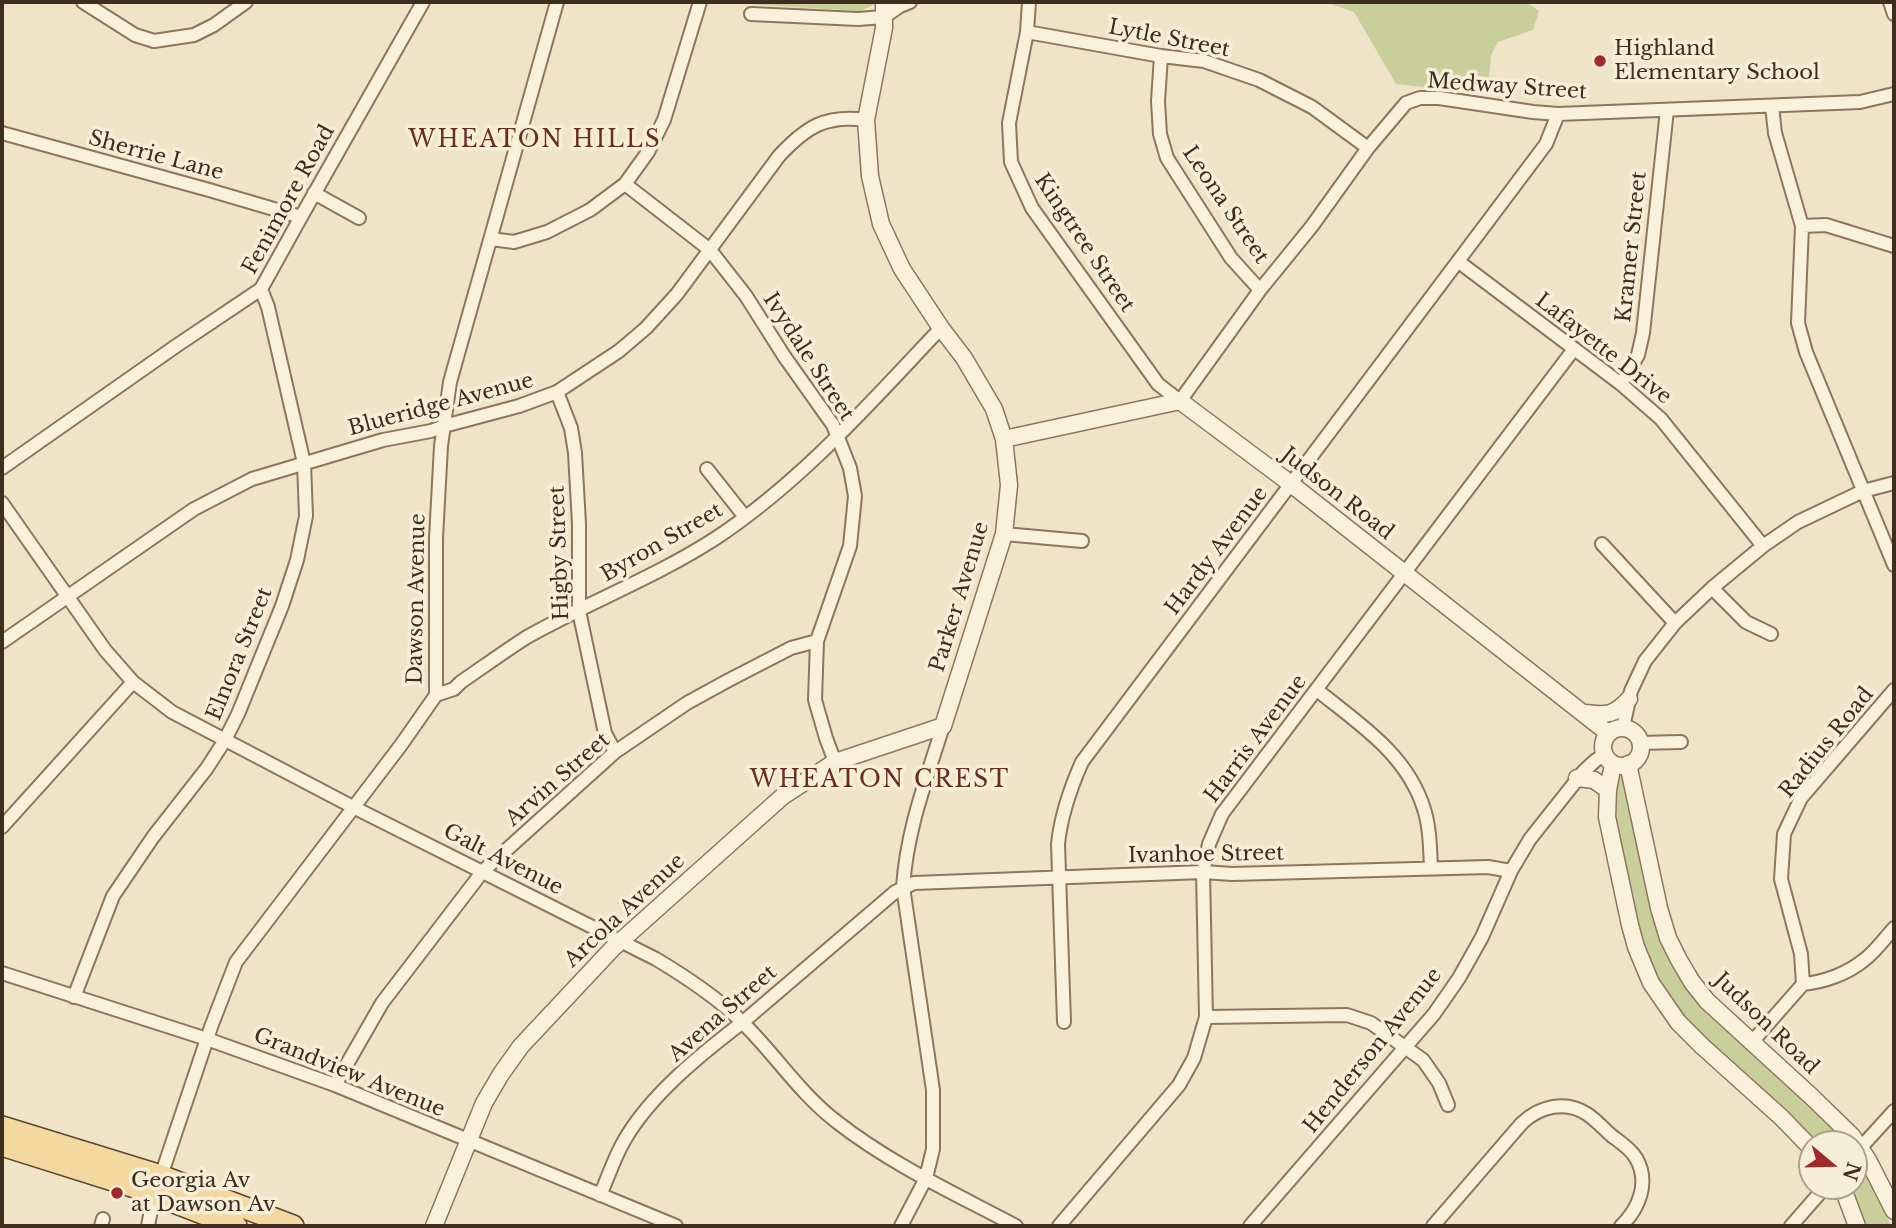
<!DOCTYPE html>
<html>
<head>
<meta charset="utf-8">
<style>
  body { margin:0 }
  #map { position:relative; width:1896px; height:1228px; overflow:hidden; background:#f0e4c8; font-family:"Libre Baskerville",serif }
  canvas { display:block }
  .frame { position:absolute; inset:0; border:4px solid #3d2e20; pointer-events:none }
  .north { position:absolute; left:1798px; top:1130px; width:70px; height:70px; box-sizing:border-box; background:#f7eed8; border:2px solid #ada18e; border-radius:50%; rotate:109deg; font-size:19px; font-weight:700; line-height:28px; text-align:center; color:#3d2e20 }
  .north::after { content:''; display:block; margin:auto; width:24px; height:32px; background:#9e2a2b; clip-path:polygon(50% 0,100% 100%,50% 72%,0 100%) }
</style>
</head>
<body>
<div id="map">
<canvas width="1896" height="1228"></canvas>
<div class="frame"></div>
<div class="north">N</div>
</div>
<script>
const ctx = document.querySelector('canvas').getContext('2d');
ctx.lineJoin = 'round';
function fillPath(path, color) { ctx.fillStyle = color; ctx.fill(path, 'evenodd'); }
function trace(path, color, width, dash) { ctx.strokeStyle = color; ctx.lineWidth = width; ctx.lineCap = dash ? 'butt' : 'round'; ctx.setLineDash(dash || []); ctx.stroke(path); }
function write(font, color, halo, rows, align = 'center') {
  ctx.font = font + ' "Libre Baskerville",serif'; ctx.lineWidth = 7; ctx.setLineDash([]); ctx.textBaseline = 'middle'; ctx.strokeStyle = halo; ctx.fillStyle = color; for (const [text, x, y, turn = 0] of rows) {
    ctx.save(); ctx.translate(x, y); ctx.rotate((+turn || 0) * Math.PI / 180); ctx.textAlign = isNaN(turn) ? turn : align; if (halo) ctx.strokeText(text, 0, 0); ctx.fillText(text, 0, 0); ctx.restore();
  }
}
fillPath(new Path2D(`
  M710 2H875V4L861 11Z
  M1296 2H1527L1539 11 1533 30 1498 42 1491 55 1489 80 1459 91 1396 84 1354 12 1331 4Z
  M1617 775 1626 776 1665 946 1797 1091 1844 1139 1846 1144H1814L1670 1005 1640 946 1613 824Z
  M1859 1171 1868 1174 1891 1226H1862L1847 1186H1854V1174Z`), '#c9cf9b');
const minor = new Path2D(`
  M83 2 135 35 154 41 194 35 214 25 246 2
  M1029 2 1027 32 1009 123 1011 162 1032 208 1158 384 1180 401 1260 290 1312 226 1368 148 1406 103 1420 98H1439L1533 112 1558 114 1860 102 1894 94
  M1890 2 1894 14
  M751 14 858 19 884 17 900 6 910 2
  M1027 32 1161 56 1204 61 1259 80 1312 107 1368 148
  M1161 56 1158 101 1160 134 1167 158 1231 258 1260 290
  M1772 106 1775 133 1802 226 1798 323 1806 352 1894 565
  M2 133 209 190 301 217
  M625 184 710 250 746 296 784 356 833 425 850 468 855 496 850 546 817 641 815 700 826 738 835 762
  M314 193 359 218
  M1802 226 1826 225 1894 246
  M491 239 514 242 547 232 590 210 625 184 648 152 664 120 700 2
  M1459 262 1621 384 1661 419 1763 546
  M1621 384 1638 355 1643 333 1667 110
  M557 392 571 428 575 453 579 524V611L605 733 615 752
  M2 468 176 346 261 289 301 217 423 2
  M707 469 745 517
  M2 503 105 650 133 682 172 712 353 807 656 959C686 977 717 997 742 1022 775 1054 800 1094 837 1122 892 1165 956 1194 1016 1226
  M1004 534 1082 541
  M1602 544 1675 623
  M1712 588 1746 622 1771 634
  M2 642 194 509 252 479 383 440 431 431 444 426 519 406 557 392 619 351 646 328 677 294 779 156C806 127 826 114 866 120
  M1317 690C1359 724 1407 754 1424 809 1430 828 1430 848 1431 868
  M436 695 454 689 461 682C483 667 505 651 527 637 589 602 656 577 716 538 802 481 870 403 941 328
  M1623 727 1631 691 1645 661 1675 623 1712 588 1763 546 1798 522 1863 491 1894 483
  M1640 743 1681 742
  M2 827 133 682
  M2 973 207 1039 335 1085 676 1226
  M1803 984 1801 954 1781 879 1784 834 1801 798 1894 690
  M74 997 113 896 153 837 207 768 225 740 238 714 282 606 297 560 306 516 304 463 268 307 261 289
  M1206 1017 1347 1015 1371 1023 1423 1060 1439 1083 1448 1105
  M1064 1022 1058 844C1061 815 1070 789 1082 762L1546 144 1558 114
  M1752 1042 1803 984C1824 982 1847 974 1864 960 1875 952 1885 938 1894 928
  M335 1085 382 1003 483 871 615 752 687 703 729 680 791 648 817 641
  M1854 1155 1894 1111
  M161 1176 211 1027 236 962 401 745 436 695V538L441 446 450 382 557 2
  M143 1190 151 1210 148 1226
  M600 1195C608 1178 614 1158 624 1141 650 1095 701 1054 743 1022L895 892 914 883 1203 872 1232 874 1488 867 1511 871
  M101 1226 103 1219
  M901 1226 926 1178 933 1149V1090L903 887C907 829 926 781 943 726
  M1059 1226 1179 1085 1194 1058 1206 1017 1203 872 1209 844 1222 814 1574 349
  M1250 1226 1434 1014 1459 978 1482 937 1511 871 1530 839 1584 771 1596 760 1605 755
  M1433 1226 1522 1123C1540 1106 1566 1100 1587 1114 1596 1120 1604 1129 1612 1136 1620 1142 1631 1149 1636 1158 1650 1182 1639 1209 1621 1226
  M1791 1226 1826 1186`);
const tertiary = new Path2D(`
  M1004 439 1180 401 1291 484 1608 733
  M1585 713C1606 716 1615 715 1629 699
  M1603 747a19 19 0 1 1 38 0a19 19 0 1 1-38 0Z
  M1613 764 1608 790 1607 817 1630 925 1636 947 1651 983 1678 1022 1702 1046 1782 1118 1812 1149
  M1628 764 1659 908 1668 938 1679 960 1692 982 1707 1001 1813 1098 1852 1136 1868 1160 1894 1211
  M1577 778 1594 780 1608 790
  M1842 1186 1857 1226
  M434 1226 484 1103 501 1074 521 1046 613 948 783 796 835 762 943 726 1004 534 1009 485 1004 439 994 409 964 358 941 328 902 269 881 224 870 176 866 120 884 28V2`);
const primary = new Path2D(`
  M2 1127 161 1176 293 1226
  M2 1145 135 1187 236 1226`);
trace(minor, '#8d765c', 16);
trace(tertiary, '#8d765c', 19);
trace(primary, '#5b4430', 24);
trace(minor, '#faf1dc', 12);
trace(tertiary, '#faf1dc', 16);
trace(primary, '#f3d9a0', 21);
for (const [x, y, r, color] of [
  [1600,61,7,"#9e2a2b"],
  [117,1193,7,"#9e2a2b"]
]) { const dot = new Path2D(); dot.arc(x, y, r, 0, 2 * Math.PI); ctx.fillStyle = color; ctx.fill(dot); trace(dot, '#f7eed8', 2.5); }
write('21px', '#3d2e20', '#f7eed8', [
  ["Lytle Street",1169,39,11],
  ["Medway Street",1507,87,4],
  ["Sherrie Lane",156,156,15],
  ["Fenimore Road",289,200,-61],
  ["Leona Street",1225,205,56],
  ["Kingtree Street",1084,243,56],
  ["Kramer Street",1632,247,-84],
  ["Lafayette Drive",1603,349,38],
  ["Ivydale Street",808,357,57],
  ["Blueridge Avenue",441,405,-15],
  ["Judson Road",1337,494,38],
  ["Byron Street",662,543,-30],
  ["Hardy Avenue",1217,551,-53],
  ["Higby Street",560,553,-92],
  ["Parker Avenue",960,597,-73],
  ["Dawson Avenue",417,599,-89],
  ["Elnora Street",240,654,-68],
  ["Harris Avenue",1256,739,-53],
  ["Radius Road",1827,743,-51],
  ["Arvin Street",558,780,-41],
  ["Ivanhoe Street",1206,855,-1],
  ["Galt Avenue",503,860,27],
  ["Arcola Avenue",625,911,-43],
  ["Avena Street",723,1014,-41],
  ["Judson Road",1766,1024,44],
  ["Henderson Avenue",1373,1051,-51],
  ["Grandview Avenue",349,1073,22]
]);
write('21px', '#3d2e20', '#f7eed8', [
  ["Highland",1614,49],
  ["Elementary School",1614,73],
  ["Georgia Av",131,1181],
  ["at Dawson Av",131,1205]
], 'left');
ctx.letterSpacing = '2px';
write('23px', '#6b2e1e', '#f7eed8', [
  ["WHEATON HILLS",535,141],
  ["WHEATON CREST",880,781]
]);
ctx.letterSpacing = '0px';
</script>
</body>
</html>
